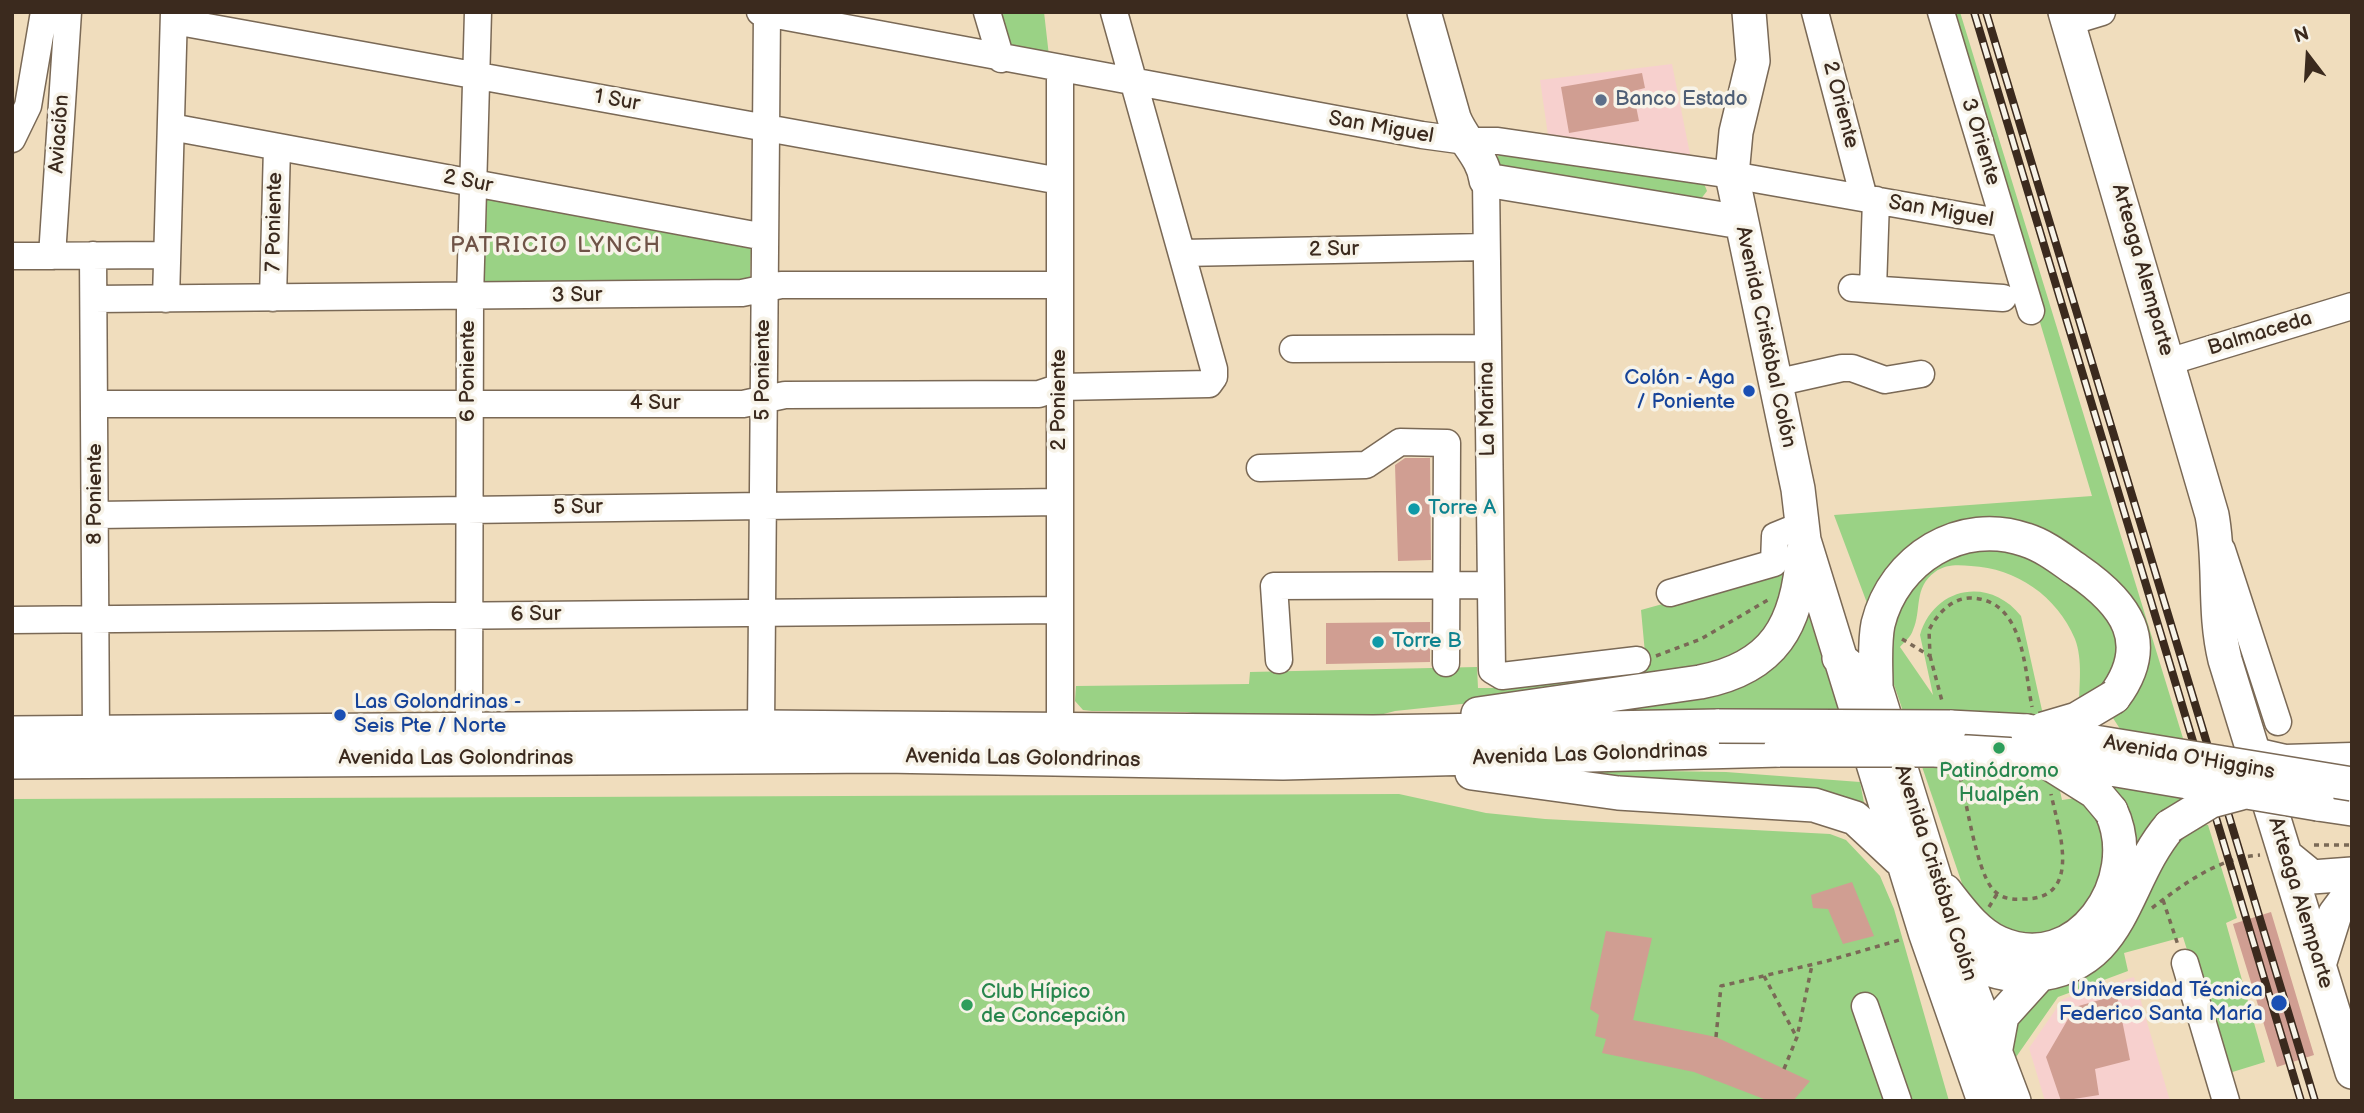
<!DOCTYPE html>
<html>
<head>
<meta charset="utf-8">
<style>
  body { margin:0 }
  #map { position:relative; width:2364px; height:1113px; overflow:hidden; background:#f0ddbd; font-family:"Balsamiq Sans",sans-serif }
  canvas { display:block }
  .frame { position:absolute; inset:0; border:14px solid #3b2a1e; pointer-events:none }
  .north { position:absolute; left:2273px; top:21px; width:70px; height:70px; -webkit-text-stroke:5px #f7f3e8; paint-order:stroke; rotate:343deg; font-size:19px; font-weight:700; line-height:28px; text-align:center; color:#3b2a1e }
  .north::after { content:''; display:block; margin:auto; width:24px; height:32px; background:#3b2a1e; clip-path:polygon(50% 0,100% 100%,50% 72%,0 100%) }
</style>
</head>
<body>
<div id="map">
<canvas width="2364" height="1113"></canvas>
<div class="frame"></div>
<div class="north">N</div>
</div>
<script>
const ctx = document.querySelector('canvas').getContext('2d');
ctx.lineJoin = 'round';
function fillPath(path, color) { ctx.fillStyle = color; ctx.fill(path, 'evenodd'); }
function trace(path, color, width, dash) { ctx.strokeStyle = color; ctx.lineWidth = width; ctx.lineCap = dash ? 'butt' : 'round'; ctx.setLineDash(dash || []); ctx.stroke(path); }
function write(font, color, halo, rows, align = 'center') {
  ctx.font = font + ' "Balsamiq Sans",sans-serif'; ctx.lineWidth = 7; ctx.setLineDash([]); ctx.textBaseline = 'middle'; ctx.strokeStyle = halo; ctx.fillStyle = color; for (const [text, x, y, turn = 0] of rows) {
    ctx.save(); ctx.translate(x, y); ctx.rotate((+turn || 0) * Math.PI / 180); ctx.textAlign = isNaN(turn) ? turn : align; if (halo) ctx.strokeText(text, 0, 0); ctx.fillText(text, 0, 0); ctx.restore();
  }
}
fillPath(new Path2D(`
  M1672 64 1691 159 1549 142 1540 80Z
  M2134 977 2170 1101H2045L2029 1048 2063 999Z`), '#f7d0ce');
fillPath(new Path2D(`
  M994 12H1044L1049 56 1009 50Z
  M1947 12H1960L2186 748 2124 735 2111 715 2136 620 1989 522 1870 611 1834 515 2092 496Z
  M1503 153 1703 181 1707 191 1697 204 1504 174 1495 163 1497 157Z
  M487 193 751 245 750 283 484 289Z
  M1983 542 2053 564 2116 626 2119 663 2113 685 2079 708C2079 685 2083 660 2075 639 2057 596 2016 568 1971 566 1958 565 1946 564 1935 572 1913 588 1922 610 1913 630 1911 637 1904 642 1900 647L1933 695 1920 635C1934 587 1989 576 2021 616L2062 800 2076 798 2108 820 2112 854 2078 922 2036 939 1993 929 1968 901 1892 679 1887 650 1904 585 1917 569Z
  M1788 569 1786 602 1742 658 1471 703 1395 711 1376 716 1212 717 1187 712 1092 711 1083 710 1075 701 1076 686 1249 684 1250 672 1477 667 1478 688H1509L1646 664 1641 610Z
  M1808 613 1838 709 1531 717 1734 684Z
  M1532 769 1726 772 1860 782 1866 813Z
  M2109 785 2186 799 2133 861Z
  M1399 794 1486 813 1545 819 1830 834 1846 840 1880 876 1894 909 1949 1101H12V799Z
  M2194 824 2208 825 2237 918 2226 923 2265 1062 2226 1074 2183 937 2124 953 2128 971 2058 997 2007 1070 2009 1025 2156 860Z`), '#9ad285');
fillPath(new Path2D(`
  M1642 73 1645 88 1633 91 1639 121 1569 133 1561 87Z
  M1405 458H1430L1431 560 1398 561 1395 465Z
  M1430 622V662L1326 664V623Z
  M1852 882 1874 936 1843 944 1828 909 1813 908 1811 895Z
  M2271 912 2314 1055 2277 1067 2233 924Z
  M1606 931 1652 938 1633 1020 1716 1037 1810 1081 1793 1101H1769L1694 1072 1602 1053 1606 1039 1595 1036 1599 1015 1590 1009Z
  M2117 995 2130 1060 2095 1069 2099 1095 2061 1101 2046 1057 2075 1007Z`), '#d09e92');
const minor = new Path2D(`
  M760 12 1422 135 1466 141H1498L1732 175 2004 223
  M987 12 1001 59
  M1815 12 1864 198
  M1941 12 2031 311
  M174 21 1060 181
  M2069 22 2102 12
  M1060 70V730
  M171 127 765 237
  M12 139 28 106 44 12
  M1486 180 1492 670 1502 676 1637 660
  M1182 253 1486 247
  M93 255 96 733
  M12 256 167 255
  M52 256 68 12
  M1852 288 2003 298
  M1873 289 1876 200
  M273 298 277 147
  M94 299 742 293 781 285H1060
  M166 299 174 12
  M1293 349 1487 348
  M2168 362 2352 306
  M1775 383 1842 368H1852L1885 380 1921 374
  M95 404H743L785 395 1039 394 1060 387 1209 384 1214 377V369L1114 12
  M1260 468 1366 465 1400 442 1447 443 1446 663
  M96 515 1060 502
  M2222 550 2278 722
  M1670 593 1774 563 1775 536 1802 525
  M12 620 1060 610
  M1279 660 1274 586 1490 585
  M761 727 767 13
  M469 729 470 298 478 12
  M2263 753 2285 758 2352 756
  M2185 963 2226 1101
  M1865 1006 1898 1101`);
const major = new Path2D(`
  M1424 12 1454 118C1463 141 1483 156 1486 180L1741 222
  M1749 12 1753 61 1736 132 1732 175 1798 489 1804 540 1925 932 1984 1101
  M2065 12 2212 515C2221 564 2213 611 2225 660L2352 1072
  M1839 658 1876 688 1958 953 2014 1101
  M1876 688C1876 667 1874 644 1878 624 1894 559 1961 517 2026 540 2045 546 2061 559 2077 570 2125 603 2155 642 2114 697
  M1478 714 1700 682C1774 668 1798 625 1803 552
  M1950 727 2027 731
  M12 733 761 727 1373 732 1719 726
  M12 762 883 756 1283 763 1780 750
  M1472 773 1618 793 1814 805 1855 818 1899 859
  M2318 804 2352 809
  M2285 855 2312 877 2352 874
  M1945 891C1960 910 1976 933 1999 943 2078 978 2144 880 2111 811
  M1952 948C1974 967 2003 977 2032 975 2126 967 2121 883 2170 826
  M2319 965 2335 914 2352 891
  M1996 1048 2002 1016 2040 974`);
trace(minor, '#7a6956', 29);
trace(major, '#7a6956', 36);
trace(new Path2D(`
  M1902 639 1930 656 1929 630C1937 614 1951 599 1969 598 2024 598 2024 667 2032 707
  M1656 656 1701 639 1768 600
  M1930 656 1942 701
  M1960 777C1967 804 1976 866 1991 887 1999 898 2010 900 2024 899 2084 899 2058 828 2051 794
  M2314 845H2352
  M2163 900 2178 945
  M1989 907 1997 894
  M2152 908C2185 883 2218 858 2260 855
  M1764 976 1796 1036
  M1716 1037 1721 986 1827 961 1903 939
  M1784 1069 1797 1037 1812 965`), '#7a6956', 3.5, [5, 5]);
trace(minor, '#fff', 26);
trace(major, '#fff', 33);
const rail = new Path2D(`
  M1974 12 2301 1101
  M1986 12 2315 1101`);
trace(rail, '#3b2a1e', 8);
trace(rail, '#f7f3e8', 5, [16]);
const majorBridge = new Path2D(`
  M1719 726 1950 727
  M2043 729 2077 719 2114 697
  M2027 731 2352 784
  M1780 750H1934L2034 756 2318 804
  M2052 765 2095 792 2111 811
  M2170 826 2211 801 2241 793`);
trace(majorBridge, '#7a6956', 36, []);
trace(majorBridge, '#fff', 33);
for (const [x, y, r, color] of [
  [1601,100,7,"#5c6f8a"],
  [1749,391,7,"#1a4fb4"],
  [1414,509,7,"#0f9aa8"],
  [1378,642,7,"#0f9aa8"],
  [340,715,7,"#1a4fb4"],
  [1999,748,7,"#2e9e5b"],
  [2279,1003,9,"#1a4fb4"],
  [967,1005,7,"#2e9e5b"]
]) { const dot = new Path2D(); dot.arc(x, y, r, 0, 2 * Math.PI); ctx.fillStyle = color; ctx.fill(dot); trace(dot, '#f7f3e8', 2.5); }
write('21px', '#4e5e75', '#f7f3e8', [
  ["Banco Estado",1615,100]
], 'left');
write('21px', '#3b2a1e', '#f7f3e8', [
  ["1 Sur",617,101,10],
  ["2 Oriente",1840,105,75],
  ["San Miguel",1381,128,10],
  ["Aviación",60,134,-86],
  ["3 Oriente",1980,142,73],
  ["2 Sur",468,182,11],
  ["San Miguel",1941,212,10],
  ["7 Poniente",275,222,-89],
  ["2 Sur",1334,250,-1],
  ["Arteaga Alemparte",2142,270,74],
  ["3 Sur",577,296,-1],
  ["Balmaceda",2260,334,-17],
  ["Avenida Cristóbal Colón",1765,337,78],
  ["5 Poniente",764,370,-90],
  ["6 Poniente",469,371,-90],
  ["2 Poniente",1060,400,-90],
  ["4 Sur",655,404],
  ["La Marina",1488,409,-91],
  ["8 Poniente",96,494,-90],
  ["5 Sur",578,508,-1],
  ["6 Sur",536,615,-1],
  ["Avenida Las Golondrinas",1590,755,-2],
  ["Avenida O'Higgins",2189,758,10],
  ["Avenida Las Golondrinas",456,759],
  ["Avenida Las Golondrinas",1023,759,1],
  ["Avenida Cristóbal Colón",1935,873,72],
  ["Arteaga Alemparte",2300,903,73]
]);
write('21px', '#164399', '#f7f3e8', [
  ["Colón - Aga",1735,379],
  ["/ Poniente",1735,403],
  ["Las Golondrinas -",354,703,"left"],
  ["Seis Pte / Norte",354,727,"left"],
  ["Universidad Técnica",2263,991],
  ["Federico Santa María",2263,1015]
], 'right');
write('21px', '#0d838f', '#f7f3e8', [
  ["Torre A",1428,509],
  ["Torre B",1392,642]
], 'left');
write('21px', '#27864d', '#f7f3e8', [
  ["Patinódromo",1999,772],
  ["Hualpén",1999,796],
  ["Club Hípico",981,993,"left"],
  ["de Concepción",981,1017,"left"]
]);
ctx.letterSpacing = '2px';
write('23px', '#6f5347', '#f7f3e8', [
  ["PATRICIO LYNCH",556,246]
]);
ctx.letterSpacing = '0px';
</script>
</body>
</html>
